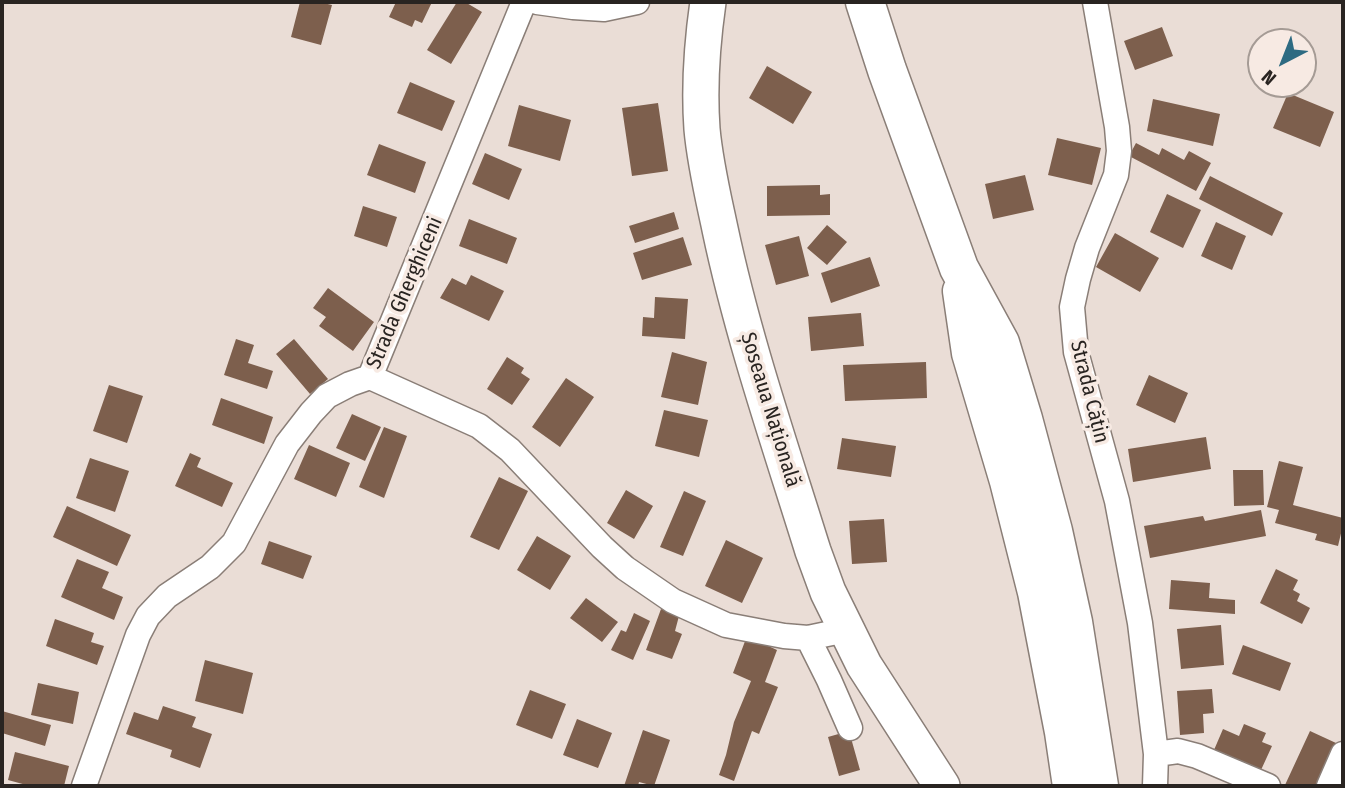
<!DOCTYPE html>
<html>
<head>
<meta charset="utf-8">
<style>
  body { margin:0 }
  #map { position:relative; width:1345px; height:788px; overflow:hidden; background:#eaddd6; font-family:"Fira Sans Condensed",sans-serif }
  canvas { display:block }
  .frame { position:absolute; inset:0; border:4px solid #292421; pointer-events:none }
  .north { position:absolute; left:1247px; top:28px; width:70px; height:70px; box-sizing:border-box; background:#f7eae3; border:2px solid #a59b95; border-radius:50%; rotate:222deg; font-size:19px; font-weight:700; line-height:28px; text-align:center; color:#292421 }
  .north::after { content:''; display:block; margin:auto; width:24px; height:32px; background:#2e6b82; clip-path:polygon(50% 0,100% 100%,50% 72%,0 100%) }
</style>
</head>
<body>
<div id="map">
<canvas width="1345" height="788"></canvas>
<div class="frame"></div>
<div class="north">N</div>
</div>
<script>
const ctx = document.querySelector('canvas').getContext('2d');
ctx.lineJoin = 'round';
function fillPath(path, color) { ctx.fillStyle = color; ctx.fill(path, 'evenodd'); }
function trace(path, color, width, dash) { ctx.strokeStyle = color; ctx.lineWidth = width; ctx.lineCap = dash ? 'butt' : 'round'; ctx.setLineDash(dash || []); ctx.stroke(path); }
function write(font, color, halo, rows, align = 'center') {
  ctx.font = font + ' "Fira Sans Condensed",sans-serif'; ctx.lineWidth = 7; ctx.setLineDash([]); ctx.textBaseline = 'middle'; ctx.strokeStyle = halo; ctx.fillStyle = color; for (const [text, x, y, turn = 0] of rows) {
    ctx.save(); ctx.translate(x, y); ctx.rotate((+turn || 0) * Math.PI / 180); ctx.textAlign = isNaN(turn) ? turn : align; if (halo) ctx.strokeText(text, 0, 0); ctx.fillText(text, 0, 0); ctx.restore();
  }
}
fillPath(new Path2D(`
  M300 2H319L332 5 321 45 291 37Z
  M396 2H432L422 23 415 20 412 27 389 17Z
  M457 2H465L482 12 451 64 427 50Z
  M1162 27 1173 56 1135 70 1124 41Z
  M767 66 812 92 793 124 749 98Z
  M410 82 455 101 442 131 397 113Z
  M1288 93 1334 112 1320 147 1273 128Z
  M1153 99 1220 114 1213 146 1147 131Z
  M658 103 668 171 632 176 622 108Z
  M519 105 571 120 560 161 508 146Z
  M1057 138 1101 148 1092 185 1048 175Z
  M1136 143 1159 155 1162 148 1184 160 1189 151 1211 163 1196 191 1129 156Z
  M379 144 426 162 415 193 367 175Z
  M485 153 522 169 509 200 472 184Z
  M1025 175 1034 210 993 219 985 184Z
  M1210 176 1283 213 1272 236 1199 199Z
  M820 185V195L830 194V215L767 216V186Z
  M1167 194 1201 210 1183 248 1150 232Z
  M363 206 397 217 387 247 354 236Z
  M674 212 679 229 635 243 629 226Z
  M469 219 517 238 507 264 459 246Z
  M1216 222 1246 236 1232 270 1201 256Z
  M827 225 847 242 827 265 807 248Z
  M1115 233 1159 258 1140 292 1096 267Z
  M799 236 809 276 776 285 765 245Z
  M683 237 692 265 642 280 633 253Z
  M870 257 880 286 831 303 821 273Z
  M471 275 504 291 489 321 440 298 452 278 466 285Z
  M328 288 374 322 353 351 319 326 326 317 313 308Z
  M655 297 688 299 685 339 642 336 643 317 654 318Z
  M861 313 864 346 811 351 808 317Z
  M236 339 254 345 248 363 273 371 267 389 224 375Z
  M294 339 328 379 310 394 276 354Z
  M672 352 707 362 698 405 661 397Z
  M507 357 524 368 521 373 530 379 512 405 487 389Z
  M926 362 927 398 845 401 843 365Z
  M1149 375 1188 393 1175 423 1136 405Z
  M566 378 594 397 560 447 532 427Z
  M109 385 143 396 127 443 93 431Z
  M221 398 273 417 264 444 212 425Z
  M664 410 708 420 699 457 655 446Z
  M352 414 381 427 365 461 336 448Z
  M384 427 407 436 384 498 359 487Z
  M1206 437 1211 469 1133 482 1128 449Z
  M842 438 896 446 891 477 837 469Z
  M309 445 350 463 336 497 294 479Z
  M190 453 201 458 197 467 233 483 222 507 175 486Z
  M90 458 129 471 115 512 76 498Z
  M1279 461 1303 467 1293 505 1343 518V525L1338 546 1315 540 1317 534 1275 523 1279 510 1267 507Z
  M1233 470H1263L1264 505 1234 506Z
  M499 477 528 491 499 550 470 537Z
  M626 490 653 506 634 539 607 523Z
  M684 491 706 501 683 556 660 547Z
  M67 506 131 535 117 566 53 537Z
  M1261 510 1266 536 1150 558 1144 526 1203 516 1205 521Z
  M884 519 887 562 852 564 849 521Z
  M537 536 571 556 550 590 517 570Z
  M726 540 763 558 742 603 705 586Z
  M269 541 312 556 303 579 261 564Z
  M77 559 109 572 102 588 123 597 114 620 61 597Z
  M1276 569 1298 580 1293 590 1300 594 1297 601 1310 608 1302 624 1260 603Z
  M1171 580 1210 583 1209 598 1235 600V614L1169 609Z
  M586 598 618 622 602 642 570 618Z
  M661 609 679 616 675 631 682 634 672 659 646 650Z
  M634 613 650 621 633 660 611 650 621 630 626 632Z
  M55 619 94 633 91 642 104 646 97 665 46 646Z
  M1221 625 1224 665 1181 669 1177 629Z
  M747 636 777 650 765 682 778 687 759 734 752 731 734 781 719 775 726 755 734 722 751 681 733 673Z
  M1243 645 1291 663 1280 691 1232 674Z
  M205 660 253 673 243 714 195 701Z
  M38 683 79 692 73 724 31 715Z
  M1212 689 1214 713 1203 714 1204 733 1180 735 1177 691Z
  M530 690 566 704 552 739 516 725Z
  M163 706 196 717 192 727 212 734 200 768 170 757 172 750 126 734 134 712 158 720Z
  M2 711 51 725 45 746 2 733Z
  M577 719 612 733 598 768 563 755Z
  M1244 724 1266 733 1262 742 1272 746 1261 770 1214 750 1223 729 1239 736Z
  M643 730 670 740 654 786 639 782 638 786H624Z
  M849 731 860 770 839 776 828 737Z
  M1310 731 1336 743 1317 786H1288L1285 785Z
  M15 752 69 766 64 786H30L8 780Z`), '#7d5f4d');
const street = new Path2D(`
  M537 2 573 7 604 9 637 2
  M1095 2 1117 127 1119 151 1116 175 1087 248 1078 279 1072 307 1076 352 1117 501 1140 623 1156 754 1155 786
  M370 377 479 426 510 450 602 547 625 568 673 601 726 625 784 636 808 638 846 630
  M808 638 829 680 850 728
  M1156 754 1178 751 1197 756 1268 786
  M84 786 138 635 148 616 167 596 210 567 234 543 287 444 311 413 327 396 350 384 370 377 524 2
  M1329 786 1343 754`);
const secondary = new Path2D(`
  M708 2C702 44 699 87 702 129 705 163 713 196 720 229 743 338 780 445 813 551L828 592 864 665 942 786`);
const highway = new Path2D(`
  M865 2 887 70 959 268 1000 343 1023 419 1053 531 1073 622 1099 786
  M962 291 971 353 1009 481 1037 592 1064 732 1072 786`);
trace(street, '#8a7e77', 27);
trace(secondary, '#8a7e77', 38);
trace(highway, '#8a7e77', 41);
trace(street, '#fff', 24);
trace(secondary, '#fff', 35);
trace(highway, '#fff', 38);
write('21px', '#292421', '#f7eae3', [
  ["Strada Gherghiceni",405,293,-67],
  ["Strada Cățin",1089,392,76],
  ["Șoseaua Națională",770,410,73]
]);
</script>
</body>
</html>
